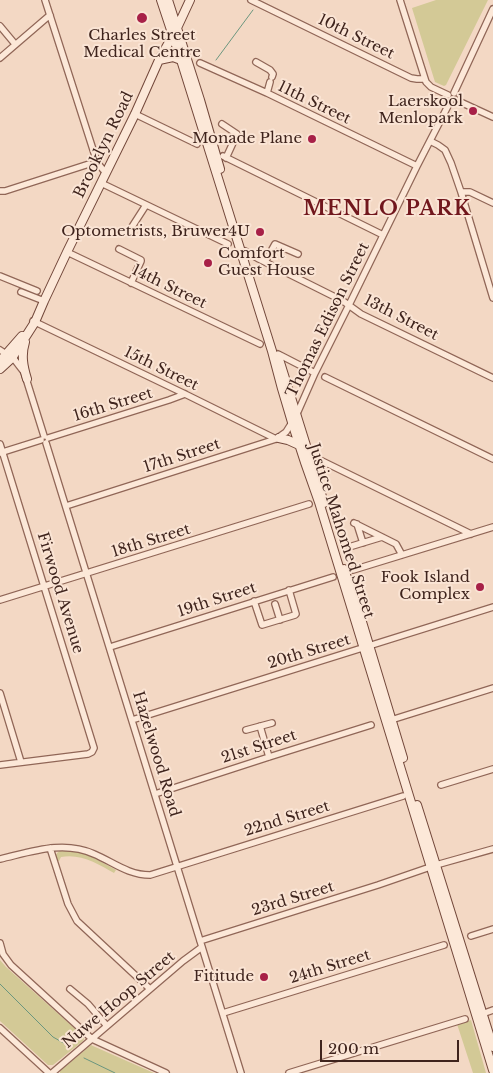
<!DOCTYPE html>
<html>
<head>
<meta charset="utf-8">
<style>
  body { margin:0 }
  #map { position:relative; width:493px; height:1073px; overflow:hidden; background:#f3d8c4; font-family:"Libre Baskerville",serif }
  canvas { display:block }
  .scale { position:absolute; left:320px; top:1040px; width:139px; height:22px; box-sizing:border-box; border:2px solid #3f241d; border-top:0; padding-left:6px; font-size:15px; line-height:18px; white-space:nowrap; color:#3f241d; -webkit-text-stroke:4px #fae4d4; paint-order:stroke }
</style>
</head>
<body>
<div id="map">
<canvas width="493" height="1073"></canvas>
<div class="scale">200 m</div>
</div>
<script>
const ctx = document.querySelector('canvas').getContext('2d');
ctx.lineJoin = 'round';
function fillPath(path, color) { ctx.fillStyle = color; ctx.fill(path, 'evenodd'); }
function trace(path, color, width, dash) { ctx.strokeStyle = color; ctx.lineWidth = width; ctx.lineCap = dash ? 'butt' : 'round'; ctx.setLineDash(dash || []); ctx.stroke(path); }
function write(font, color, halo, rows, align = 'center') {
  ctx.font = font + ' "Libre Baskerville",serif'; ctx.lineWidth = 4; ctx.setLineDash([]); ctx.textBaseline = 'middle'; ctx.strokeStyle = halo; ctx.fillStyle = color; for (const [text, x, y, turn = 0] of rows) {
    ctx.save(); ctx.translate(x, y); ctx.rotate((+turn || 0) * Math.PI / 180); ctx.textAlign = isNaN(turn) ? turn : align; if (halo) ctx.strokeText(text, 0, 0); ctx.fillText(text, 0, 0); ctx.restore();
  }
}
fillPath(new Path2D(`
  M436 0H488L446 85 444 86 435 82 412 8Z
  M61 850 77 852 87 854 116 870 114 873C99 864 80 853 61 857L59 861H57L56 855 57 853Z
  M0 960 6 967 83 1036 84 1039 83 1041 53 1065H48L0 1021Z
  M471 1020 486 1073H473L457 1024Z
  M91 1045 93 1046 154 1073H60V1071Z`), '#d3c996');
trace(new Path2D(`
  M216 60 253 10
  M0 984 53 1037 69 1046
  M84 1058 115 1073`), '#6b967f', 1);
const minor = new Path2D(`
  M45 0 96 159 99 165 106 173
  M251 0 411 78 417 79H425
  M400 0 426 82 431 87 448 95
  M0 26 15 44
  M0 58 50 15
  M256 62 270 70 273 74 272 77
  M200 63 267 93 417 166
  M267 93 270 82
  M454 93 493 9
  M456 100 493 117
  M135 114 197 144
  M222 124 237 134 226 158
  M430 141 438 145 445 150 451 163 461 192 493 298
  M223 156 383 235
  M101 183 228 244
  M0 191H5L89 164
  M461 192H470L493 203
  M128 233 146 205
  M119 249 141 260V261L131 283
  M245 251 259 259 343 301 361 314 493 378
  M67 252 260 344
  M265 262 275 244 298 254
  M0 276 37 291
  M21 292 44 301
  M33 321 185 394 276 439
  M0 350 14 359 24 372 44 436
  M278 354 315 373
  M325 377 493 459
  M48 438 169 400 185 394
  M46 443 241 1073
  M0 444 94 748 92 752 88 754 0 765
  M0 453 41 440
  M318 459 471 534
  M66 506 276 439 286 432 296 416 315 373 349 305 417 166 450 102
  M354 523 396 544 402 555
  M357 524 363 543
  M349 547 382 537
  M353 570 493 527
  M0 600 309 504
  M254 601 262 625 295 615 296 614 289 590
  M275 604 280 620
  M110 647 333 577
  M0 693 21 762
  M132 720 493 607
  M391 720 493 688
  M260 726 269 757
  M246 730 272 723
  M441 785 493 769
  M155 794 269 757 371 725
  M50 848 68 904 77 921 150 989
  M0 859C31 852 63 840 94 854 113 862 128 875 150 875L403 796
  M471 936 493 929
  M200 941 378 885 436 865 493 849
  M0 943 3 954 11 965 92 1039 166 1073
  M70 989 88 1004 107 1026
  M223 1013 444 945
  M482 1014 493 1010
  M0 1028 49 1073
  M52 1073 183 961 202 947
  M289 1073 465 1019`);
const secondary = new Path2D(`
  M161 0 181 60 272 351C285 403 301 453 319 502L493 1070
  M168 0 200 100 220 169
  M159 60 173 57 181 60
  M25 342C21 355 23 366 27 379
  M278 356 324 503
  M0 361 22 336
  M0 369 12 358 35 322 44 301 67 252 135 114 159 60 177 28 190 0
  M279 438 288 440 299 445
  M344 569 359 612 403 758
  M417 805 493 1047`);
trace(minor, '#906657', 8);
trace(secondary, '#72473a', 10);
trace(minor, '#fce8d8', 5.5);
trace(secondary, '#fce8d8', 8);
for (const [x, y, r, color] of [
  [142,18,6,"#a72047"],
  [473,111,5,"#a72047"],
  [312,139,5,"#a72047"],
  [260,232,5,"#a72047"],
  [208,263,5,"#a72047"],
  [480,587,5,"#a72047"],
  [264,977,5,"#a72047"]
]) { const dot = new Path2D(); dot.arc(x, y, r, 0, 2 * Math.PI); ctx.fillStyle = color; ctx.fill(dot); trace(dot, '#fae4d4', 2); }
write('15px', '#3f241d', '#fae4d4', [
  ["Charles Street",142,36,"center"],
  ["Medical Centre",142,53,"center"],
  ["Laerskool",463,102],
  ["Menlopark",463,119],
  ["Monade Plane",302,139],
  ["Optometrists, Bruwer4U",250,232],
  ["Comfort",218,254,"left"],
  ["Guest House",218,271,"left"],
  ["Fook Island",470,578],
  ["Complex",470,595],
  ["Fititude",254,977]
], 'right');
write('15px', '#3f241d', '#fae4d4', [
  ["10th Street",356,37,26],
  ["11th Street",314,103,26],
  ["Brooklyn Road",104,145,-64],
  ["14th Street",169,287,26],
  ["13th Street",401,318,27],
  ["Thomas Edison Street",328,320,-64],
  ["15th Street",161,369,26],
  ["16th Street",113,405,-17],
  ["17th Street",182,456,-18],
  ["Justice Mahomed Street",341,531,72],
  ["18th Street",151,541,-17],
  ["Firwood Avenue",60,593,73],
  ["19th Street",217,600,-18],
  ["20th Street",309,652,-17],
  ["21st Street",259,747,-18],
  ["Hazelwood Road",156,754,73],
  ["22nd Street",287,819,-17],
  ["23rd Street",293,899,-17],
  ["24th Street",330,967,-17],
  ["Nuwe Hoop Street",119,1000,-40]
]);
ctx.letterSpacing = '1px';
write('bold 20px', '#71171d', '#fae4d4', [
  ["MENLO PARK",387,209]
]);
ctx.letterSpacing = '0px';
</script>
</body>
</html>
